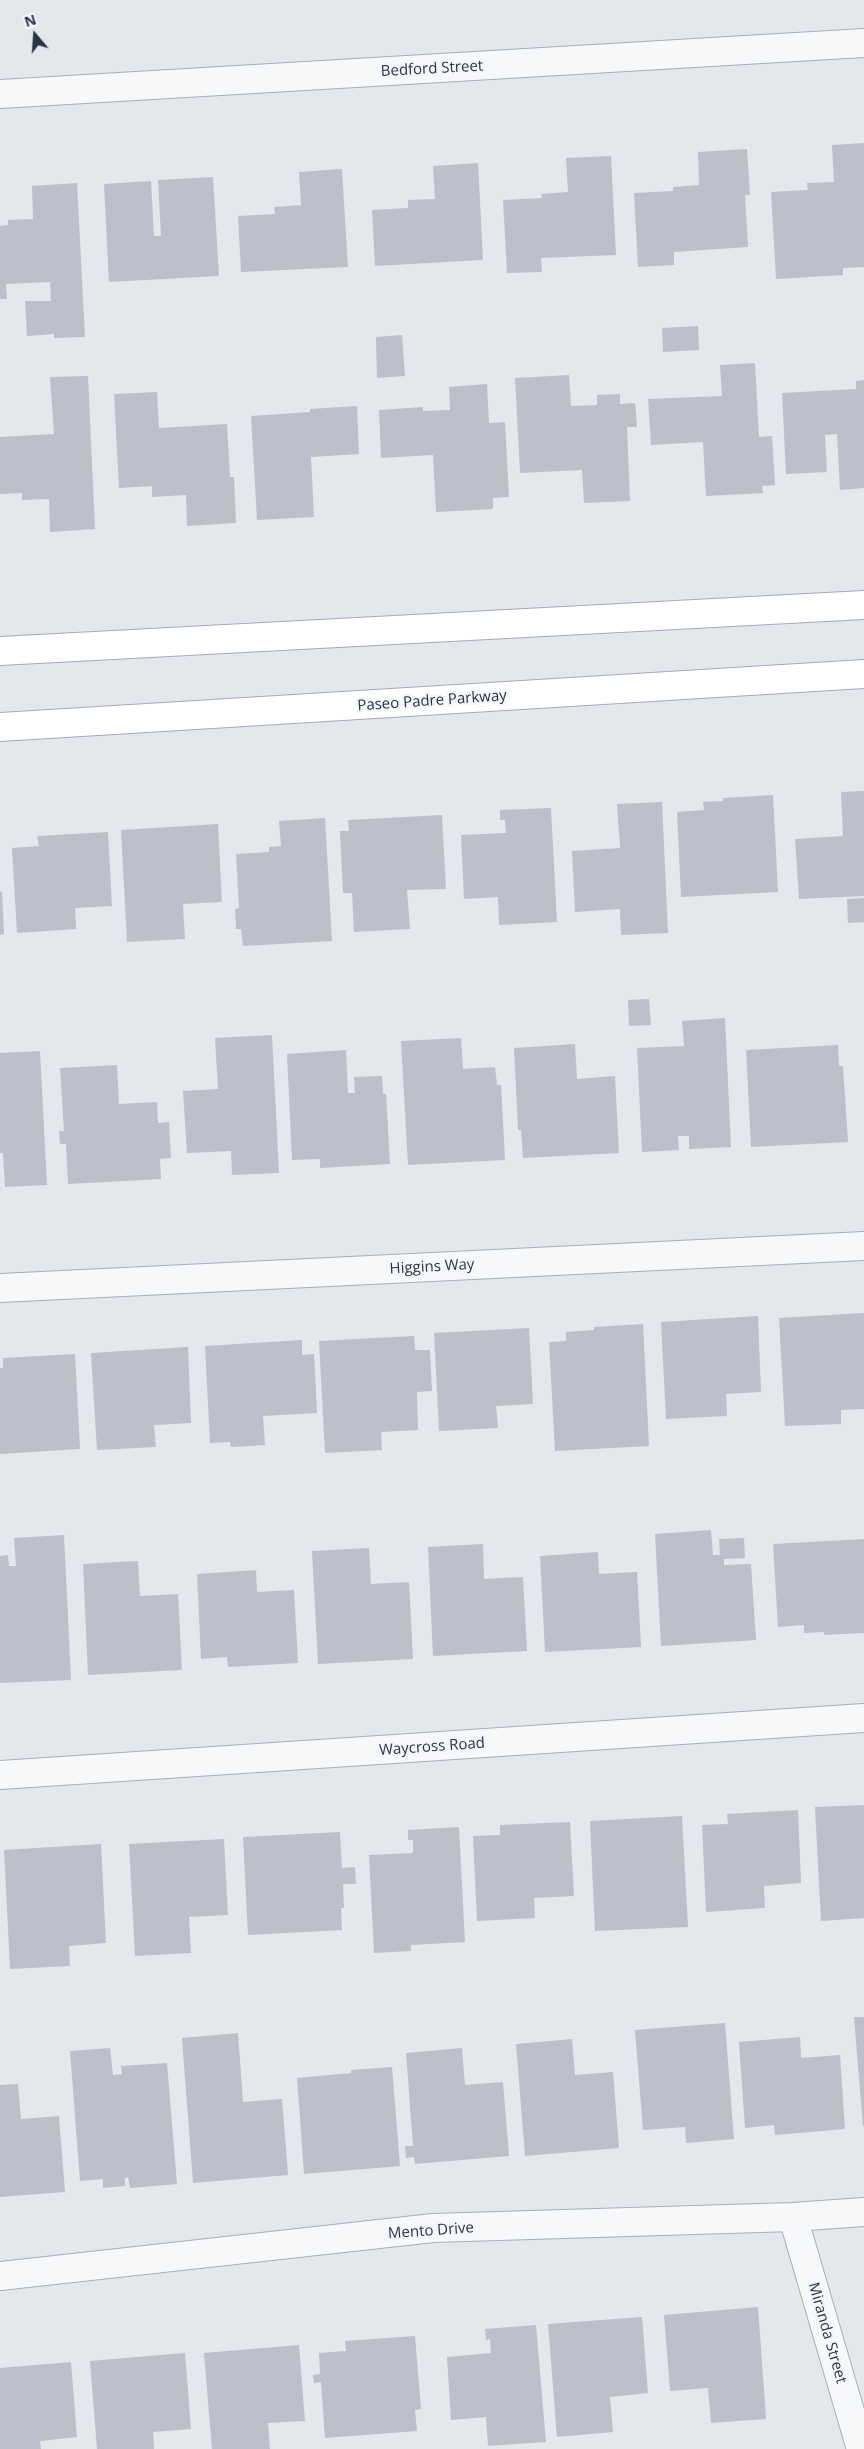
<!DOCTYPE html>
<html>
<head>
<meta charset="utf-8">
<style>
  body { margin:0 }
  #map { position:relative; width:864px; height:2449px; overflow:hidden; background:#e4e7ec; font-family:"Open Sans",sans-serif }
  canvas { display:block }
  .north { position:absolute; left:10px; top:10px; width:50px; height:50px; -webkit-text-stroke:4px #f4f6f9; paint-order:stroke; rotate:342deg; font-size:14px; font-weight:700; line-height:20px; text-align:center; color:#2b3445 }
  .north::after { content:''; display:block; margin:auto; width:18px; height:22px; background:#2b3445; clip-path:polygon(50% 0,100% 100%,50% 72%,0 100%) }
</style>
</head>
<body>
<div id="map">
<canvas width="864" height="2449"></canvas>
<div class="north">N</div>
</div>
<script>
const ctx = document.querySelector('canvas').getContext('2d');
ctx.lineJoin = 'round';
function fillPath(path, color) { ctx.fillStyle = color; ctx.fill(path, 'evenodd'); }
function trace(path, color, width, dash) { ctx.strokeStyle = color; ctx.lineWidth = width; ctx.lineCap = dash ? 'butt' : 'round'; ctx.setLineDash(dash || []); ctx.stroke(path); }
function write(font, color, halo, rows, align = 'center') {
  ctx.font = font + ' "Open Sans",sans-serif'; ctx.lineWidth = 5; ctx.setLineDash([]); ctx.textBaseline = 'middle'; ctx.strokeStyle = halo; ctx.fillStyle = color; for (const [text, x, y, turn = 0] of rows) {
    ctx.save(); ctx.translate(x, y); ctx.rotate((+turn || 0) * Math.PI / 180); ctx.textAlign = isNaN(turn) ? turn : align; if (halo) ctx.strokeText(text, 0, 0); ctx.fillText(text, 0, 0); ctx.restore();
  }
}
fillPath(new Path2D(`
  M864 143V267L843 268V275L776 279 771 192 808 190 807 183 834 182 832 145Z
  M747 149 750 195H745L748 247 674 252V265L638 267 634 193 673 191V187L699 185 698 152Z
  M611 156 616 255 541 258 542 272 507 273 503 200 542 198 541 194 568 192 566 158Z
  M478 163 483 260 375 266 372 210 408 208V200L435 199 433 166Z
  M342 169 348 267 241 272 238 216 275 214 274 207 301 205 299 172Z
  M213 177 219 276 109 282 104 184 151 181 154 236H161L158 180Z
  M77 183 85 337 54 338V334L27 336 25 301H51L50 282 6 284 7 299H0V226L8 225V220L33 219 32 186Z
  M698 326 699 350 663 352 662 328Z
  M402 335 405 376 377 378 376 337Z
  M755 363 759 437 772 436 775 485 762 486 763 493 706 496 703 442 651 445 648 399 722 396 720 365Z
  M569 375 571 406 597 405V395L620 394V404L635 403 637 427H627L630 501 584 503 582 470 520 473 515 378Z
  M88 376 95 529 50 532 49 499 22 500V493L0 494V437L54 434 50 377Z
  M864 380V488L840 490 837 434 825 435 827 472 786 474 782 393 856 389V381Z
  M487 384 489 423 505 422 509 497 493 498V509L436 512 433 455 381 458 379 410 423 407V411L450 410 449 387Z
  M157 392 159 428 227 424 230 477H234L236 523 187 526 186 495 152 497V486L119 488 114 394Z
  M357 406 359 454 311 457 314 517 257 520 251 416 310 412V409Z
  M864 791V896L799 899 795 839 843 836 841 792Z
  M773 795 778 892 681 897 677 812 704 810 703 802 723 801V798Z
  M662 802 668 933 621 935 620 909 575 912 572 851 620 848 617 804Z
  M551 808 557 922 499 925 498 897 464 899 461 835 506 833 505 820H500V810Z
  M442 815 446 889 407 890 410 929 354 932 352 893H343L340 831H349L348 820Z
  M325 818 332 941 243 946 241 929H236L235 909 239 908 236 854 269 852V847L281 846 279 821Z
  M218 824 222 902 183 904 185 939 127 942 121 830Z
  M108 832 112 906 75 908 76 929 17 933 12 848 39 846 37 836Z
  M2 891 4 934 0 935V892Z
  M864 898V922L848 923 847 899Z
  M649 999 651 1025 629 1026 628 1000Z
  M725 1018 731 1147 689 1149V1136H678L679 1150 642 1152 637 1048 684 1046 682 1021Z
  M272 1035 279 1173 232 1175 231 1151 187 1153 183 1091 218 1089 215 1038Z
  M461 1038 463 1069 495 1067 497 1085H501L505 1160 408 1165 401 1041Z
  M575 1044 577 1079 615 1076 619 1153 523 1158 521 1130H518L514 1048Z
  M838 1045 839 1066H843L848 1142 751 1147 746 1050Z
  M346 1050 348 1093H355L354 1077 382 1076 383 1094H386L390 1164 320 1168V1159L292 1160 287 1054Z
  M40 1051 47 1185 5 1187 3 1153H0V1053Z
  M117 1065 119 1104 157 1102 158 1123 169 1122 171 1158 160 1159 161 1179 68 1184 66 1144H60L59 1131H64L60 1068Z
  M864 1313V1409L841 1410V1424L785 1426 779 1318Z
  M758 1316 761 1392 726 1394 727 1416 666 1419 661 1322Z
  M643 1324 649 1446 555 1451 549 1342 566 1341V1332L594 1330V1327Z
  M529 1328 533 1404 496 1406 498 1428 439 1431 434 1333Z
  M414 1336 415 1350H430L432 1391 417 1392 418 1430 381 1432 382 1450 325 1453 319 1341Z
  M302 1340V1355L314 1354 317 1413 263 1416 265 1445 231 1447 230 1442 210 1443 205 1346Z
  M188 1347 191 1423 154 1425 156 1447 97 1450 91 1353Z
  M75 1354 80 1449 0 1454V1368H3V1358Z
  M711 1530 713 1555H720L719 1539 744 1538 745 1558 724 1559V1565L751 1564 756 1640 661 1646 655 1534Z
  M64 1535 71 1680 0 1683V1556L8 1555 9 1566H16L14 1538Z
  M864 1539V1633L824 1635V1632L804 1633V1625L778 1627 773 1544Z
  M483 1544 484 1579 523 1577 527 1651 433 1656 428 1547Z
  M369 1548 371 1584 409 1582 413 1659 318 1664 312 1551Z
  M598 1552 599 1574 637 1572 641 1647 545 1652 540 1556Z
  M138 1561 140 1596 178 1594 182 1670 88 1675 83 1564Z
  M256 1570 257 1592 294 1590 298 1663 228 1667 227 1657 201 1659 197 1574Z
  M864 1805V1918L821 1921 815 1807Z
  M798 1810 801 1883 764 1886 765 1908 706 1912 702 1825 728 1824 727 1814Z
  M682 1816 688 1927 595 1931 590 1821Z
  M570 1822 574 1896 534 1898 535 1918 477 1921 473 1836 500 1835V1825Z
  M459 1827 465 1942 411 1945V1951L374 1953 369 1855 413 1853V1840H408V1830Z
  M340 1832 342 1868 355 1867 356 1884H343L344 1908H341L342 1930 248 1935 243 1837Z
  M224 1839 228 1915 189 1917 191 1953 135 1956 129 1844Z
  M101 1844 106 1943 69 1946 70 1966 10 1969 4 1850Z
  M854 2017H864V2126H863Z
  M725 2023 734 2139 686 2143 685 2127 643 2130 635 2030Z
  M238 2033 243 2102 282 2099 288 2175 193 2183 182 2038Z
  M800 2037 801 2058 840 2055 845 2129 775 2135 774 2125 745 2128 739 2042Z
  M572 2039 575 2075 613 2072 619 2148 525 2156 516 2044Z
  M110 2048 113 2075 122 2074 121 2066 167 2063 177 2184 130 2188 128 2177 125 2178V2186L103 2188V2179L80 2181 70 2051Z
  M462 2048 465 2085 503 2082 509 2156 415 2164 414 2157 406 2158 405 2146H413L406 2053Z
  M392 2067 400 2166 304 2174 297 2078 351 2073V2070Z
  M18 2084 21 2119 59 2116 65 2192 0 2197V2085Z
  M758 2307 766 2419 711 2423 708 2388 670 2391 664 2315Z
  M642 2317 648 2393 610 2397 613 2432 557 2437 548 2324Z
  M536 2325 546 2442 488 2446 486 2417 451 2420 447 2357 491 2353 490 2339 486 2340 485 2329Z
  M415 2336 421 2409 415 2410 417 2431 325 2438 321 2382 314 2383 313 2375 320 2374 319 2353 346 2351 345 2341Z
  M299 2345 305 2421 268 2423 270 2449H212L204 2353Z
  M185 2353 191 2429 153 2432 154 2449H97L90 2361Z
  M71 2362 77 2437 40 2441 41 2449H0V2368Z`), '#bbc0ca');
const minor = new Path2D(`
  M0 94 864 43
  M0 1288 864 1246
  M0 1775 864 1718
  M793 2217 861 2449
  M0 2276 433 2228 793 2217 864 2212`);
const major = new Path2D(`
  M0 651 864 605
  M0 727 864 674`);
trace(minor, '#a9aeb7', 30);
trace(major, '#a3abb8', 30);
trace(minor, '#f7f8fa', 28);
trace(major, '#fff', 28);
write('15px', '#2b3445', '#f4f6f9', [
  ["Bedford Street",432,69,-3],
  ["Paseo Padre Parkway",432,701,-4],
  ["Higgins Way",432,1267,-3],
  ["Waycross Road",432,1747,-4],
  ["Mento Drive",431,2231,-4],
  ["Miranda Street",827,2333,74]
]);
</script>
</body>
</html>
